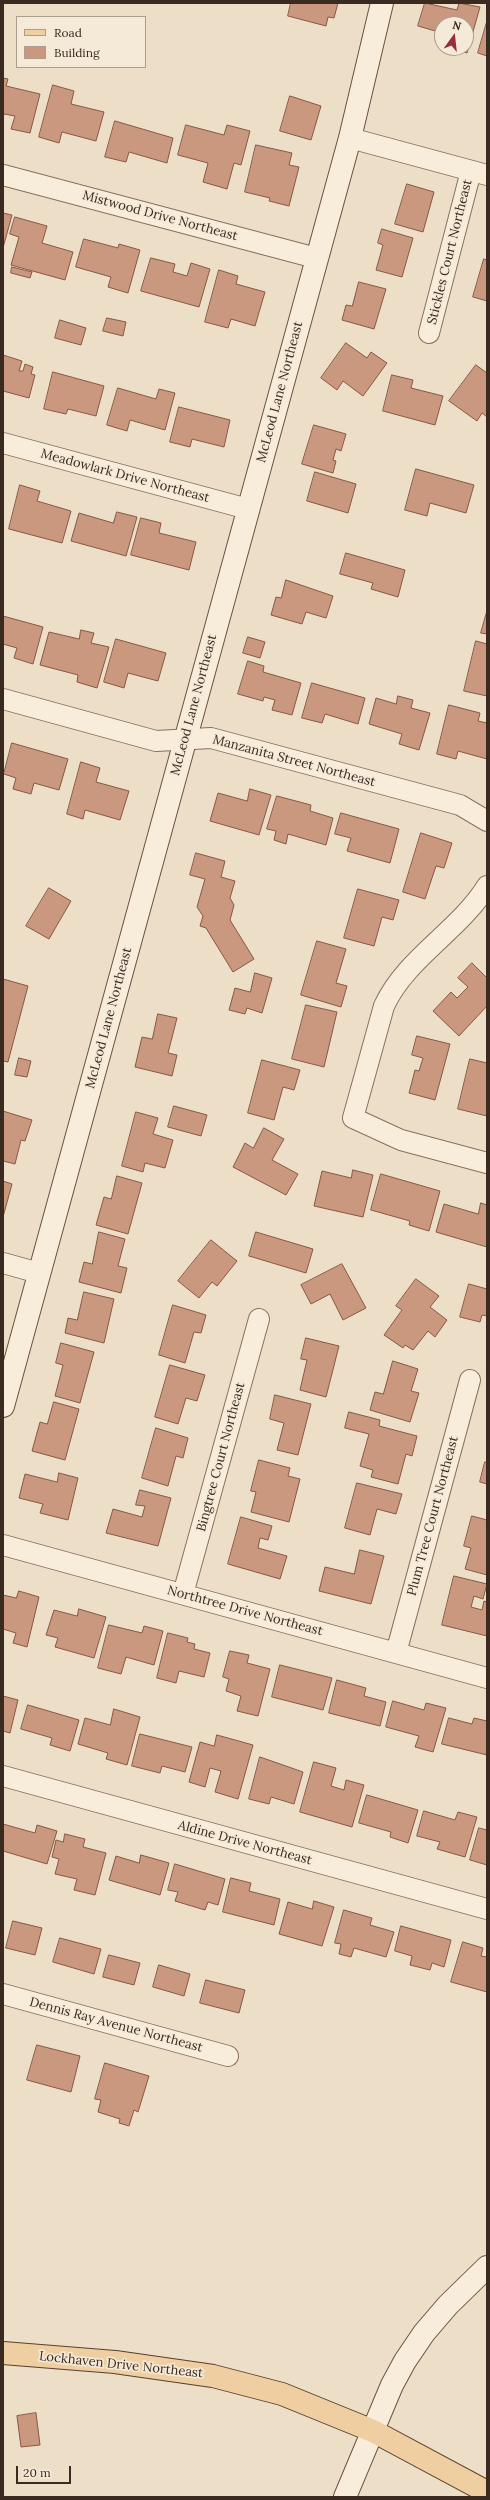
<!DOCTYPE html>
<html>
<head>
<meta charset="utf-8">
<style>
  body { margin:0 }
  #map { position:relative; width:490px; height:2500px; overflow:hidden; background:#eddec7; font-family:Lora,serif }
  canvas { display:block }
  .frame { position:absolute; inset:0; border:4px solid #3a2a20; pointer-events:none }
  .legend { position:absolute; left:16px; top:16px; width:130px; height:52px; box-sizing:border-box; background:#f5e9d7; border:1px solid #aa9d8e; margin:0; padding:5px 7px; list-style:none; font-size:12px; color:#3a2a20 }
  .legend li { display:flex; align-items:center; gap:8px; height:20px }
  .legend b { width:20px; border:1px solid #aa9d8e }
  .north { position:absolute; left:434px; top:16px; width:40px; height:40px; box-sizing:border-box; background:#f5e9d7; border:1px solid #aa9d8e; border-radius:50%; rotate:15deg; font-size:11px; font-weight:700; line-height:16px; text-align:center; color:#3a2a20 }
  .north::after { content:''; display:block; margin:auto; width:14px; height:18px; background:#962f39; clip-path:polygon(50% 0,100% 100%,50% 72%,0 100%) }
  .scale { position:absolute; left:16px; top:2466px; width:55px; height:18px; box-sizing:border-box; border:2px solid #3a2a20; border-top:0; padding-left:5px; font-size:12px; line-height:14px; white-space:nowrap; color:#3a2a20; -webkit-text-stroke:3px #f5e9d7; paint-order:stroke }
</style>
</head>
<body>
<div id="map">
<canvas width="490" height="2500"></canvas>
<div class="frame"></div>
<ul class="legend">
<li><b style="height:5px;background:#efcfa1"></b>Road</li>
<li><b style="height:11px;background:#ca977f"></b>Building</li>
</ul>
<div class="north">N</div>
<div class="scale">20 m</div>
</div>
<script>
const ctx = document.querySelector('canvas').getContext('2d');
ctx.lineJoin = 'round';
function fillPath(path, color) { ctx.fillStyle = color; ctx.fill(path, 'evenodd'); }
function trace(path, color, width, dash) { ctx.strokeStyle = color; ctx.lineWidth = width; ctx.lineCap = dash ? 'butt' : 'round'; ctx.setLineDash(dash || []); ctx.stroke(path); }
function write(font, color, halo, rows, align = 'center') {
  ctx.font = font + ' Lora,serif'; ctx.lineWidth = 3.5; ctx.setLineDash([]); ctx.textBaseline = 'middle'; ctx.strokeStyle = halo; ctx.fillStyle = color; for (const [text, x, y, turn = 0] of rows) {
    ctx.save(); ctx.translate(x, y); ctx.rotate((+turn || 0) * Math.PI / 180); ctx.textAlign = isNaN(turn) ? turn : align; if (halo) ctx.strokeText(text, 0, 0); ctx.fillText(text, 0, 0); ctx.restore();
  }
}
const building = new Path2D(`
  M291 3H338L334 18 328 17 326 26 288 16Z
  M425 3 457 10 459 3 480 7 467 53 451 48H466V24H442V33L418 26Z
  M487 21V56L478 53Z
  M3 78 8 79 6 86 40 94 30 133 11 129 15 116 4 114 3 117Z
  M53 85 74 91 71 104 104 112 96 141 62 132 59 143 39 137Z
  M290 96 321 106 311 140 280 131Z
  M115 121 173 138 167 163 129 152 126 162 105 157Z
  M186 125 224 135 227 125 250 131 241 165 234 163 227 189 203 182 208 163 178 155Z
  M256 145 292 153 289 165 299 167 289 206 269 201 270 198 245 192Z
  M407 184 434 192 423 232 395 224Z
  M3 213 12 215 3 248Z
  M15 217 47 226 42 243 73 252 65 280 11 265 19 237 10 234Z
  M382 229 413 238 402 277 376 270 383 245 378 243Z
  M84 239 118 248 119 244 140 250 128 293 108 287 111 277 76 267Z
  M151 258 175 264 173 272 187 276 191 263 210 269 199 307 141 291Z
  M484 259 487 260V301L473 297Z
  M12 267 32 272 30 278 11 273Z
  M219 270 238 276 236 284 265 292 255 326 231 319 228 328 205 322Z
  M359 282 386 289 374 329 342 320 346 305 352 306Z
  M107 318 126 322 123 336 103 331Z
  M60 320 86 328 81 345 55 338Z
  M346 343 367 358 371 352 387 363 363 396 343 381 337 390 321 378Z
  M3 355 22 361 19 371H23L25 364 33 367 31 374 35 375 29 398 3 391Z
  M476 365 487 373V417L482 413 477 421 449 401Z
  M53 372 104 386 96 416 68 409 66 414 44 409Z
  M392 375 413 380 411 388 443 396 435 425 383 411Z
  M118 388 156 399 159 389 175 393 165 430 130 420 127 431 107 425Z
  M179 407 230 420 224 447 192 439 190 447 170 442Z
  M314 425 346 434 341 451 336 449 333 460 336 461 333 473 302 464Z
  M416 469 474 485 466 513 430 503 427 516 405 510Z
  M315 472 356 484 348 513 307 501Z
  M20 485 40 491 37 501 71 511 62 543 9 529Z
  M117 512 137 517 126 556 71 541 79 513 113 523Z
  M141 518 161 523 159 533 196 542 189 570 131 555Z
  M346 553 405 570 398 597 371 589 373 583 340 574Z
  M286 580 333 596 326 618 306 612 302 624 271 615 276 597 281 598Z
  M487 611V634L481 633Z
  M3 616 43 627 33 664 14 658 17 648 3 644Z
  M81 630 94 633 91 643 109 647 97 688 77 682 78 675 40 665 49 632 79 639Z
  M248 637 265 642 260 658 243 653Z
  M116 639 166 653 158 681 128 673 124 688 104 682Z
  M476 641 487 644V696L464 691Z
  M248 661 264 666 263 672 301 683 292 715 272 710 275 700 264 697 263 701 238 694Z
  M312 683 365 698 358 724 325 714 322 723 302 718Z
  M398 696 413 700 411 708 430 713 419 750 399 744 402 734 369 724 376 698 396 704Z
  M449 705 480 713 478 721 487 723V759L458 751 456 759 437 754Z
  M12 743 68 759 59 790 34 783 31 794 13 789 16 778 4 774Z
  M81 762 100 768 96 782 129 791 120 820 85 810 83 819 67 814Z
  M250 789 271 795 259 835 210 821 218 793 247 801Z
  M277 796 311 805 310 811 333 818 326 845 288 834 286 844 274 840 276 831 267 829Z
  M341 813 399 829 390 863 347 851 351 838 335 834Z
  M421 833 452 843 444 868 436 866 425 899 403 892Z
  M196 853 225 861 221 877 235 881 230 898 234 905 230 920 254 959 233 972 206 928 200 926 203 916 197 907 205 879 190 875Z
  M49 888 71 901 49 939 26 926Z
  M358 889 399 900 393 920 382 917 374 946 344 938Z
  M317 941 346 949 336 983 347 986 341 1007 301 995Z
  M472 963 487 978V1006L459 1036 433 1011 451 992 457 998 468 987 458 978Z
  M255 973 272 978 262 1013 247 1008 245 1014 229 1010 235 988 250 992Z
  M3 979 28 986 8 1062 3 1061Z
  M306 1005 337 1012 324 1067 292 1059Z
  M158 1014 177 1018 168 1053 177 1055 172 1076 135 1067 142 1037 152 1039Z
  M417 1036 450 1044 435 1100 409 1093 415 1070 419 1071 423 1058 412 1055Z
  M19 1058 31 1061 27 1077 15 1075Z
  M470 1059 487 1063V1116L458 1109Z
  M262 1060 300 1070 294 1090 283 1087 274 1120 248 1113Z
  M174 1106 207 1115 201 1136 168 1127Z
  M3 1111 32 1120 25 1141 21 1140 15 1164 3 1161Z
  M136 1112 158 1118 153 1134 173 1140 165 1168 145 1163 143 1172 122 1166Z
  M264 1128 284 1139 272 1160 298 1174 286 1195 233 1167 245 1143 253 1148Z
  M353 1170 373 1175 363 1217 314 1206 322 1171 351 1178Z
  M381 1174 440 1191 429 1231 409 1225 410 1221 371 1210Z
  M117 1176 142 1183 128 1234 96 1225 104 1197 111 1199Z
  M3 1181 12 1184 3 1217Z
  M481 1203 487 1205V1247L436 1232 444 1204 478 1214Z
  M99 1232 125 1239 118 1266 127 1268 121 1293 79 1282 84 1262 92 1264Z
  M256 1232 313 1249 306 1273 249 1256Z
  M211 1240 237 1261 217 1286 212 1282 199 1298 178 1281Z
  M342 1264 366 1308 343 1320 330 1294 311 1304 301 1285Z
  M416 1279 439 1296 430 1307 447 1320 435 1337 428 1331 413 1350 405 1345 403 1348 384 1335 402 1310 396 1306Z
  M469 1284 487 1289V1316L482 1315 480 1322 460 1317Z
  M84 1292 114 1299 104 1343 65 1333 68 1318 77 1320Z
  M173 1305 206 1315 201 1333 194 1332 185 1363 159 1355Z
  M306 1338 339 1346 326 1397 300 1390 307 1360 301 1359Z
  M61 1343 94 1352 80 1403 55 1396 63 1365 56 1363Z
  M393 1361 418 1369 411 1391 419 1393 410 1422 370 1410 375 1392 383 1394Z
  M170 1365 205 1375 197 1401 186 1398 178 1424 155 1417Z
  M275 1395 311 1404 298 1455 277 1450 284 1423 270 1419Z
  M54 1402 79 1409 65 1460 32 1451 40 1422 47 1424Z
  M349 1412 380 1420 379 1426 417 1436 412 1456 406 1454 398 1484 371 1477 373 1470 360 1466 369 1434 345 1428Z
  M156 1428 188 1438 183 1458 176 1456 168 1486 142 1478Z
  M259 1460 290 1468 288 1476 300 1479 289 1522 251 1512 256 1492 251 1491Z
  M485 1462H487V1484L480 1482Z
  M59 1473 78 1478 68 1520 40 1513 43 1504 19 1498 25 1474 57 1482Z
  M357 1483 402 1494 396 1514 377 1509 370 1535 345 1528Z
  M140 1490 171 1498 158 1546 106 1533 113 1509 142 1517 145 1506 136 1505Z
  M472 1516 487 1520V1575L465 1569 471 1548 464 1546Z
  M241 1517 272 1526 268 1540 260 1538 258 1548 287 1556 280 1579 228 1564Z
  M360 1550 384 1556 371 1604 319 1591 325 1567 354 1574Z
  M454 1576 487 1584 483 1599 474 1596 471 1607 482 1610 484 1601 487 1602V1636L442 1625Z
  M19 1591 39 1597 27 1647 13 1643 16 1633 3 1629V1595L16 1598Z
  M79 1609 106 1617 94 1658 55 1647 58 1638 46 1635 54 1610 77 1616Z
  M109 1625 142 1633 144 1626 163 1631 154 1665 126 1657 121 1674 98 1668Z
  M168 1633 188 1638 187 1642 195 1644 194 1649 210 1653 204 1677 179 1671 176 1683 157 1678Z
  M230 1651 249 1655 247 1663 270 1669 258 1716 237 1711 241 1696 226 1691 229 1679 223 1677Z
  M280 1665 332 1678 323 1710 272 1697Z
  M337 1680 366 1688 364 1696 386 1702 380 1726 329 1713Z
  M3 1696 18 1700 10 1733 3 1731Z
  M393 1701 424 1710 426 1703 446 1708 433 1752 415 1747 419 1736 386 1727Z
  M28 1705 79 1720 70 1751 50 1745 52 1738 21 1729Z
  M114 1709 140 1717 127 1765 106 1759 108 1753 78 1744 85 1718 110 1725Z
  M449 1718 472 1724 474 1718 487 1721V1755L442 1744Z
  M140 1734 192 1747 185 1772 162 1766 160 1773 132 1766Z
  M217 1735 253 1745 238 1799 215 1792 221 1771 210 1768 205 1787 189 1782 200 1742 214 1746Z
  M260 1757 303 1772 294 1804 271 1797 269 1804 249 1799Z
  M314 1762 336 1768 331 1786 344 1790 346 1780 364 1785 352 1827 300 1812Z
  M367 1795 418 1810 408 1843 390 1837 391 1832 359 1823Z
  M424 1811 455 1820 458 1812 477 1817 465 1857 437 1849 440 1842 417 1836Z
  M3 1824 35 1833 37 1825 57 1831 47 1864 3 1851Z
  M479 1828 487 1830V1865L470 1860Z
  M65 1834 85 1839 83 1847 106 1853 95 1895 74 1890 77 1879 55 1874 59 1859 52 1857 56 1840 63 1842Z
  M141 1855 169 1863 160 1895 109 1880 116 1856 139 1863Z
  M175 1864 225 1879 218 1905 208 1902 205 1910 175 1901 178 1892 168 1890Z
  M231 1878 251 1883 249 1891 280 1899 274 1925 223 1912Z
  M314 1901 334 1907 322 1946 279 1934 288 1902 312 1909Z
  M344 1910 372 1918 370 1925 394 1932 386 1957 354 1948 351 1957 339 1954 341 1944 335 1943Z
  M13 1921 42 1928 35 1955 6 1948Z
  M401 1926 451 1940 444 1967 432 1963 430 1970 410 1965 412 1956 395 1951Z
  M60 1938 101 1949 94 1974 53 1962Z
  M463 1942 483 1948 481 1956 487 1957V1992L451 1982Z
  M109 1955 140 1963 134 1985 103 1977Z
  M159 1965 190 1974 184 1996 153 1987Z
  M206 1980 245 1990 239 2013 200 2003Z
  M37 2045 80 2056 71 2092 27 2080Z
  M105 2063 149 2076 138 2112 134 2110 129 2126 119 2123 120 2119 98 2112 101 2100 95 2099Z
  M36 2413 40 2445 21 2447 17 2416Z`);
fillPath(building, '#ca977f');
trace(building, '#875843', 1);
const street = new Path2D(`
  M350 138 487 175
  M3 175 316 258
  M429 333 471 171
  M3 443 248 509
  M3 699 156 741 211 738 460 805 487 821
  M487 886C459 931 406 958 384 1006L353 1118 401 1140 487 1163
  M3 1263 39 1273
  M3 1545 487 1678
  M183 1594 259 1319
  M396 1653 470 1380
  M3 1776 487 1909
  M3 1994 228 2056`);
const secondary = new Path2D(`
  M3 1406 350 138 382 3
  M345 2497 392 2385 405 2361 424 2333 448 2305 487 2267`);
const primary = new Path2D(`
  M3 2353 115 2362 213 2376 282 2394 373 2431 487 2492`);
trace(street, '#89705d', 22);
trace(secondary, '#6b5140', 24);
trace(primary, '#573f31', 24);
trace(street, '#f8eddb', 20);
trace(secondary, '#f8eddb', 22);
trace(primary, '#efcfa1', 22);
write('13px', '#3a2a20', '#f5e9d7', [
  ["Mistwood Drive Northeast",160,216,15],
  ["Stickles Court Northeast",450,252,-76],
  ["McLeod Lane Northeast",280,392,-75],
  ["Meadowlark Drive Northeast",125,476,15],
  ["McLeod Lane Northeast",194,705,-75],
  ["Manzanita Street Northeast",294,761,15],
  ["McLeod Lane Northeast",109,1018,-75],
  ["Bingtree Court Northeast",221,1457,-75],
  ["Plum Tree Court Northeast",433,1516,-75],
  ["Northtree Drive Northeast",245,1611,15],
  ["Aldine Drive Northeast",245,1843,15],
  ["Dennis Ray Avenue Northeast",116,2025,15],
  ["Lockhaven Drive Northeast",121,2365,6]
]);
</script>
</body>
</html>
